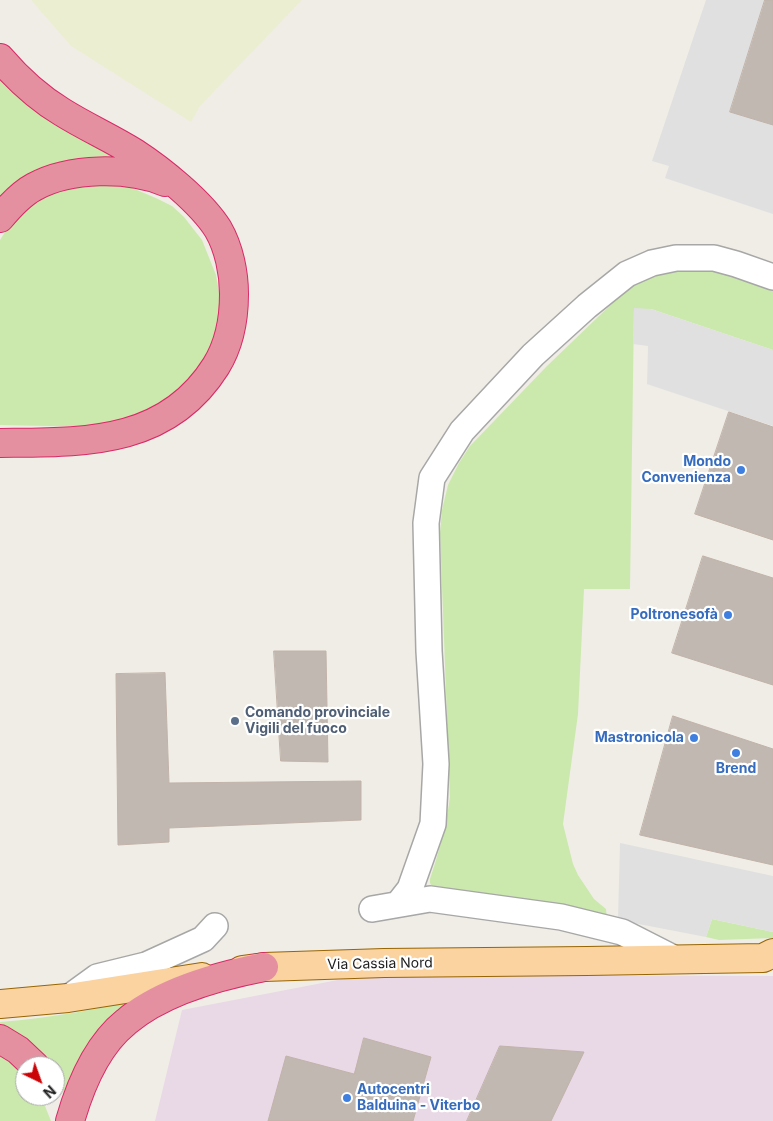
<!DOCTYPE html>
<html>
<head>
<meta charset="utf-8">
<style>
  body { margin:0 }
  #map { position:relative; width:773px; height:1121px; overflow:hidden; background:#f0ede6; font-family:Inter,sans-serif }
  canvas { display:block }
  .north { position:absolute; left:15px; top:1056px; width:50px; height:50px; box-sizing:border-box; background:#fff; border:1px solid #a6a6a6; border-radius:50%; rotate:138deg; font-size:14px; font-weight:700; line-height:20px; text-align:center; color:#202020 }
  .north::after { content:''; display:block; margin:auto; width:18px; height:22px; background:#cb0407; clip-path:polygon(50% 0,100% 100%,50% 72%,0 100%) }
</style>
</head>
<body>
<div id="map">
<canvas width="773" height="1121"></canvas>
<div class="north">N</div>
</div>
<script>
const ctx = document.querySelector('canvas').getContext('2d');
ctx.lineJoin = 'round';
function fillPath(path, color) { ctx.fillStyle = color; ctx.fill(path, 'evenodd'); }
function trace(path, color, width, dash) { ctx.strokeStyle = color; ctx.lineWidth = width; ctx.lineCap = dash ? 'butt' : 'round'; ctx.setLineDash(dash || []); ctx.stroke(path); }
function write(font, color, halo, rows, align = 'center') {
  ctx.font = font + ' Inter,sans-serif'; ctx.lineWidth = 4.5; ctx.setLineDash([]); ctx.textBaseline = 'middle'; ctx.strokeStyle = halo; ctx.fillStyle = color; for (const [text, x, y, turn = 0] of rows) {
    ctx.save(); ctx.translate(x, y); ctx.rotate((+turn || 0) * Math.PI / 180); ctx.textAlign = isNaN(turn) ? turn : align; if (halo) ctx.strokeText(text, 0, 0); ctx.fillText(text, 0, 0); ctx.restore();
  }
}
fillPath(new Path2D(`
  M428 975 773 976V1121H155L182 1010 343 979Z`), '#e9d8e6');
fillPath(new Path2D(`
  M31 0H302L200 106 191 122 71 46Z`), '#eceed2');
fillPath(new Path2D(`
  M0 74 135 165 0 201Z
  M99 182 130 187 158 199 172 206 184 217 202 240 216 275 220 298 221 311 211 354 194 379 150 412 97 427 0 425V240L13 219 25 207 53 191Z
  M678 270H712L724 272 773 289V350L651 309H634L630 589H584L578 714 563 824 573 864 578 875 594 899 606 909 607 918 434 890 430 883V879C439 852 446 826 450 797L440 533 442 510 448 485 459 463 470 446 547 366 624 292 643 279 655 275Z
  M712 919 773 932V938L719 940 706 937Z
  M152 997 68 1108 63 1093 55 1078V1066H46L0 1030V1022C52 1018 102 1008 152 997Z
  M0 1054 25 1074V1096H41L51 1121H0Z`), '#cbe9ad');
fillPath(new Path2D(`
  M706 0H765L730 111 773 125V214L665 178 669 166 652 161Z
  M634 308 651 309 773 350V426L647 384 648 346 633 344Z
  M620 843 773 876V932L712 919 706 937 618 920Z`), '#e0e0e0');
const building = new Path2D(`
  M765 0H773V125L730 112Z
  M729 412 773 427V540L695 514Z
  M703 556 773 578V685L672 653Z
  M274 651H326L328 762 281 761Z
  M165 673 169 783 361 781V820L169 828V842L118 845 116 674Z
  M673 716 773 749V865L640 835Z
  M364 1038 431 1057 413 1121H268L286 1056 354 1074Z
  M500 1046 584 1052 551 1121H467Z`);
fillPath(building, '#c1b8b2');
trace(building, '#c1b3a9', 1);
const minor = new Path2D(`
  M399 903 410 889 433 824 436 764 429 651 426 523 432 478 462 431 533 355 587 306 627 274 652 263 676 258H714L736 264 773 277
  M372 909 430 899 561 917 622 932 675 959
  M68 998 97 977 146 965 203 939 215 926`);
const major = new Path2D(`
  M242 970 264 967 384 963 587 961 763 958 773 953
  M0 1004 68 998 202 977`);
const highway = new Path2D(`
  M0 58C18 79 39 98 62 112 86 127 111 138 135 153 161 170 201 202 218 229 229 248 234 273 234 294 234 319 229 345 216 366 166 446 82 442 0 443
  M0 218C10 206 21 194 34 187 70 167 129 167 165 182
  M0 1039 18 1050 35 1066
  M70 1121C80 1086 96 1046 126 1022 162 991 218 976 264 967`);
trace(minor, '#a7a7a7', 28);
trace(major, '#986503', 30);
trace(highway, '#d72a67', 30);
trace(minor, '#fff', 25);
trace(major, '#fad3a1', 28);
trace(highway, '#e590a1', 28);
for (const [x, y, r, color] of [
  [741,470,5,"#3f7fe0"],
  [728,615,5,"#3f7fe0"],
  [235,721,5,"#5c6f8a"],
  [694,738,5,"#3f7fe0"],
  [736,753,5,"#3f7fe0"],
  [347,1098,5,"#3f7fe0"]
]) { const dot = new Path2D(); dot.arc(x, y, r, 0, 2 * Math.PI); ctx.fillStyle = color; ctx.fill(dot); trace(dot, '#fff', 2); }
write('bold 14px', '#366cbe', '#fff', [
  ["Mondo",731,462],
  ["Convenienza",731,478],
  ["Poltronesofà",718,615],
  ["Mastronicola",684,738],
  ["Brend",736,769,"center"],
  ["Autocentri",357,1090,"left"],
  ["Balduina - Viterbo",357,1106,"left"]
], 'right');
write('bold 14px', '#4e5e75', '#fff', [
  ["Comando provinciale",245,713],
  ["Vigili del fuoco",245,729]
], 'left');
write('14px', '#202020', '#fff', [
  ["Via Cassia Nord",380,964,-1]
]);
</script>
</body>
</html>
